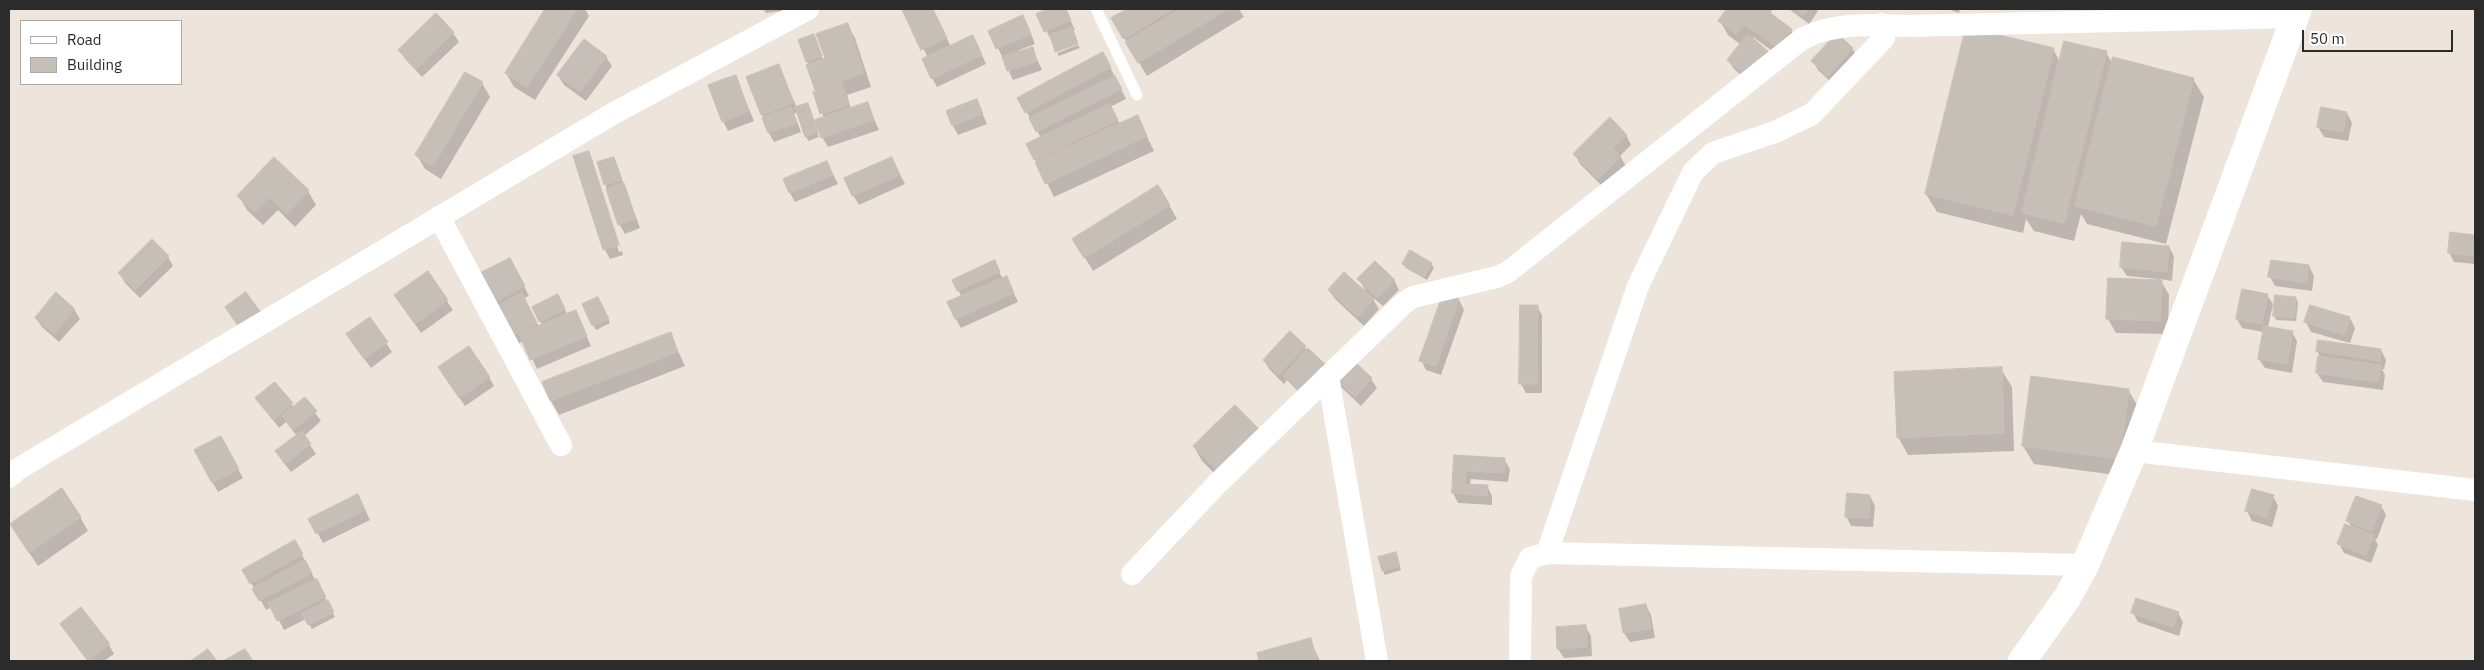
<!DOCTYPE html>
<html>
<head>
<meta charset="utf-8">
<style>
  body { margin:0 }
  #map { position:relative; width:2484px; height:670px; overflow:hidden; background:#ede4dc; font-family:"IBM Plex Sans",sans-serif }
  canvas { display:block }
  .frame { position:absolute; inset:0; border:10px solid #2b2b2b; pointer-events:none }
  .legend { position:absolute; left:20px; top:20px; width:162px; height:65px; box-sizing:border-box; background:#fff; border:1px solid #aaa; margin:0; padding:6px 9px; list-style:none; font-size:15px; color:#2b2b2b }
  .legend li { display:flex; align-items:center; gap:10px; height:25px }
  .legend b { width:25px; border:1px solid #aaa }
  .scale { position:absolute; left:2302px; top:30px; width:151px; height:22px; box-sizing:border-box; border:2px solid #2b2b2b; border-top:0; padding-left:6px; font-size:15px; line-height:18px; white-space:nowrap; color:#2b2b2b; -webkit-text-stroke:4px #fff; paint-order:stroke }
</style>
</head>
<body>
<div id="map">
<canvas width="2484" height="670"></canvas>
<div class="frame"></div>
<ul class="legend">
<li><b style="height:6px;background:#fff"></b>Road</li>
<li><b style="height:14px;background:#c6bfb7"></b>Building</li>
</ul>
<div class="scale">50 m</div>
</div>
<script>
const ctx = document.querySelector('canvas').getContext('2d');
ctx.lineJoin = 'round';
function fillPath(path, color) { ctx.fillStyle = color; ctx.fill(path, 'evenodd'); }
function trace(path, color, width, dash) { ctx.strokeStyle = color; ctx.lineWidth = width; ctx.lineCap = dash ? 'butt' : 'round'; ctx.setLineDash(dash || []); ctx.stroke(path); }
fillPath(new Path2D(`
  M547 9H585L589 16 535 100 514 87 506 73Z
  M763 9H799L766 13Z
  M904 9H933L951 47 978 46 986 64 937 87 932 78 928 58Z
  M1050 9H1065L1075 30 1073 31 1078 43 1056 50 1038 14Z
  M1129 9H1239L1244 17 1147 76 1113 19Z
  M1729 9H1773L1769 14 1791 30 1799 44 1786 61 1753 37 1755 87 1734 69 1728 60 1741 45 1728 35 1720 21Z
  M1789 9H1816L1818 11 1809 24Z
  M1947 9H1960L1959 13Z
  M436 15 453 33 459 42 422 77 405 59 400 50Z
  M847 24 855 38 871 87 847 95 851 109 867 103 879 130 828 147 822 137 824 118 807 61 814 36 823 60 826 59Z
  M1028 26 1035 44 1019 50 1020 52 1032 48 1042 70 1013 80 990 31Z
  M584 41 606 57 612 66 586 101 564 85 558 75Z
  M1078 45 1080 48 1059 56 1057 53Z
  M1852 48 1858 58 1833 84 1818 70 1813 61Z
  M2053 49 2060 62 2106 52 2113 65 2193 79 2204 97 2166 244 2087 224 2081 214 2074 241 2034 231 2026 219 2023 233 1937 212 1926 194Z
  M1108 63 1126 99 1110 107 1120 124 1137 116 1154 151 1054 197 1028 144 1041 138 1019 98Z
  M778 65 797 108 809 109 819 137 808 141 798 112 794 114 801 132 774 142 769 133 748 77Z
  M735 76 754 121 728 131 723 121Z
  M482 83 490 97 441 179 425 169 417 155Z
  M977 101 987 124 958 135 953 126Z
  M2347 113 2352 123 2348 141 2324 137 2318 127Z
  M1626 135 1631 145 1620 156 1626 166 1604 188 1580 164 1575 154Z
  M588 153 593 161H591L619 252 622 251 594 162 623 255 610 259 605 250 575 157Z
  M614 158 640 228 625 234 619 224 598 163Z
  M892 159 905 184 859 205 853 195Z
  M827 162 838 184 795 202 790 193Z
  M308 191 316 205 295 227 278 210 263 225 247 210 239 196Z
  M1169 205 1177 219 1093 271 1082 253Z
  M2451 233 2475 236V264L2454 262 2449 252Z
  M2169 247 2174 256 2172 281 2160 279 2169 295 2168 334 2116 333 2108 319 2158 281V279L2127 276 2121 267Z
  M168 257 173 266 140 298 125 283 120 274Z
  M994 262 1003 279 1011 287 1018 302 961 328 956 319 962 297 958 290Z
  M1403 264H1431L1434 268 1427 280 1406 268Z
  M2309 266 2314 276 2312 291 2275 286 2270 277Z
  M515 269 529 296 524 298 539 327 543 326 540 321 562 305 568 315 576 312 591 346 537 369 524 341 513 346 494 302Z
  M427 273 453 310 421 333 401 304Z
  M1359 279 1394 280 1399 290 1383 306 1371 296 1379 309 1364 326 1335 299 1329 290 1367 294Z
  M1444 295 1459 300 1464 310 1441 375 1426 370 1421 360Z
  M2267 295 2273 304 2268 327 2292 332 2297 341 2292 373 2265 368 2259 359 2264 332 2242 328 2237 319Z
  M2296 298 2298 303 2296 321 2276 320 2274 315Z
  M600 302 610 323 596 330 583 305Z
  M1521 306H1537L1542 315V393H1526L1521 384Z
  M74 309 80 319 59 342 42 327 36 318Z
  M2350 318 2355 328 2350 343 2311 332 2306 322Z
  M370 319 392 352 371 368 353 344Z
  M670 334 685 366 559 415 551 401Z
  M1305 347 1307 351 1310 404 1287 380 1284 384 1270 370 1264 361Z
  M2381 350 2386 360 2384 369H2382L2385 375 2383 390 2323 382 2317 373 2321 358 2317 351Z
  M1352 361 1371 379 1377 388 1361 406 1341 387 1336 378Z
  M2001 369 2012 387 2014 451 1908 455 1898 437Z
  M445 377H489L494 386 465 406Z
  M275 383 294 408 305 399 321 421 304 436 316 454 291 472 282 461 297 436 286 422 279 428 257 398Z
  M2128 390 2139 408 2130 477 2034 464 2023 446Z
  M1257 429 1265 442 1224 483 1202 461 1194 447Z
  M220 437 243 478 218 492 195 451Z
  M1455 457 1504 459 1510 469 1508 482 1471 479 1470 485 1487 486 1492 496V505L1458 503 1453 493Z
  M1870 496 1875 506 1873 527 1851 526 1846 516Z
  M2273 496 2278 506 2272 527 2252 521 2247 511Z
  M363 505 370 520 323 543 310 519Z
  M2381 506 2386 515 2377 539H2375L2378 545 2371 563 2344 553 2339 544 2352 528 2348 521Z
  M80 517 88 531 38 566 11 525Z
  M295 542 335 617 312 629 306 619 284 630 272 607 266 610 244 570Z
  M1395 553 1401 570 1385 575 1383 571Z
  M1646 605 1651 615 1655 638 1630 642 1624 633Z
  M2133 613H2178L2183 622 2179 636 2138 622Z
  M61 624 109 645 114 654 104 661H88Z
  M1585 626 1591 636 1592 656 1564 658 1558 649 1557 628Z
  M1310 640 1320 661H1260L1258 654Z`), '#0003');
const building = new Path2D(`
  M545 9H577L527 87 505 73Z
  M902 9H933L947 38 921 50Z
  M1047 9H1066L1071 20 1044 32 1036 14Z
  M1127 9H1173L1123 39 1111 18Z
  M1181 9H1228L1138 63 1125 42Z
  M1727 9H1765L1792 29 1778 48 1744 24 1736 34 1718 21Z
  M1795 9H1808L1803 15Z
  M436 13 454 32 416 69 398 50Z
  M1023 15 1031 34 996 49 988 31Z
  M848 23 864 73 815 90 806 65 825 58 816 34Z
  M1072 27 1078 44 1055 52 1050 35Z
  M1966 27 2054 48 2013 215 1925 194Z
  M1837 33 1853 48 1828 76 1811 61Z
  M814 34 822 56 806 62 798 40Z
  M1748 34 1770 53 1749 79 1727 60Z
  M973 35 982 55 931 79 922 59Z
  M584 39 607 56 580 92 557 75Z
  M2064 41 2107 51 2064 223 2022 213Z
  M1033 47 1037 61 1007 71 1002 57Z
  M1103 52 1111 67 1025 113 1017 98Z
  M2113 57 2194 78 2156 226 2075 206Z
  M779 64 794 103 761 115 746 77Z
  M465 72 483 82 433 166 415 155Z
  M736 75 749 111 722 122 708 85Z
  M1115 76 1122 89 1036 132 1029 118Z
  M842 83 849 105 820 114 813 92Z
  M977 99 983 114 952 126 946 111Z
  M868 102 874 120 821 138 815 120Z
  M808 103 818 132 805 137 795 107Z
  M1110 104 1118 120 1034 160 1026 144Z
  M791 107 797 123 768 133 762 118Z
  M2321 107 2347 112 2343 132 2317 127Z
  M1138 115 1147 136 1045 184 1035 162Z
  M1610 117 1627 135 1613 148 1621 156 1598 179 1573 154Z
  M589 151 619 245 603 250 573 156Z
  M274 157 309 190 287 214 269 197 255 212 237 196Z
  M614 157 622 180 604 185 597 162Z
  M892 157 900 175 852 196 844 178Z
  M827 161 833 175 789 193 783 179Z
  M624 183 636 219 618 225 606 189Z
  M1158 185 1170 205 1084 258 1072 239Z
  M2450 232 2475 235V256L2448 253Z
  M152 239 169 256 135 290 118 273Z
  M2122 242 2169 246 2167 272 2120 267Z
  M1410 250 1432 263 1424 277 1402 264Z
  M510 258 525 286 493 303 478 274Z
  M995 260 1000 272 957 291 952 280Z
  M2271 260 2309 265 2307 283 2268 277Z
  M1375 261 1395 280 1377 298 1357 279Z
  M428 271 448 300 415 324 394 295Z
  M1344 272 1374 299 1358 317 1328 290Z
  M1007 276 1014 293 955 319 947 302Z
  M2108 278 2162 280 2160 321 2106 319Z
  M2242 289 2268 294 2262 324 2236 319Z
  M56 292 75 309 54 334 35 318Z
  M246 292 262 314 240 329 225 307Z
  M522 293 537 323 507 338 492 309Z
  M558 294 565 309 539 322 532 307Z
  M1443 294 1459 299 1436 366 1419 361Z
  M2275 295 2296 297 2294 318 2273 316Z
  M598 297 609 319 592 326 582 304Z
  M1520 305H1538L1537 384H1519Z
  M2310 305 2350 317 2345 335 2304 322Z
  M576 310 587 336 530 360 519 334Z
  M370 317 388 342 364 359 346 334Z
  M2264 326 2293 331 2287 364 2258 359Z
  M1290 331 1306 346 1278 375 1263 360Z
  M671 332 678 352 550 401 542 382Z
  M2318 340 2381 349 2380 361 2316 351Z
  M469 346 490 377 459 398 438 367Z
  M1308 348 1329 368 1304 395 1283 376Z
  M2318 356 2381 365 2378 382 2316 373Z
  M1352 359 1372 378 1355 397 1334 378Z
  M2002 367 2004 433 1897 438 1894 372Z
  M2031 376 2129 389 2120 459 2022 446Z
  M275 382 293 403 273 420 255 398Z
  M305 397 317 411 293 430 282 416Z
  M1235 405 1258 428 1216 469 1193 446Z
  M302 431 311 444 285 464 275 451Z
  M221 436 239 469 212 483 194 450Z
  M1454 455 1505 458 1504 473 1466 471 1465 484 1488 485 1487 496 1452 493Z
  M62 488 81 517 29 553 10 524Z
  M2252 489 2274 495 2267 518 2245 511Z
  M1847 493 1870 495 1869 518 1845 517Z
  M358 494 365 510 316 534 308 519Z
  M2356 496 2382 505 2372 531 2346 521Z
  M2345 524 2374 535 2366 555 2337 544Z
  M295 540 303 554 250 584 242 570Z
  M1396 552 1400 566 1382 571 1378 557Z
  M305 560 312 573 259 601 252 589Z
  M317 579 326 597 277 621 268 603Z
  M2136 598 2179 612 2173 627 2131 613Z
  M328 600 334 612 308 625 302 614Z
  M1646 604 1651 629 1623 633 1619 609Z
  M81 607 110 644 88 661 60 624Z
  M1586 625 1587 647 1557 649 1556 627Z
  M1311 638 1317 661H1259L1257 653Z
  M208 649 217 661H191Z
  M245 649 253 661H223Z`);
fillPath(building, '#c6bfb7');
trace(building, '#c9c0b5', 1);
trace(new Path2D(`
  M1096 9 1137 95`), '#fff', 11);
trace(new Path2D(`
  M439 217 561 445
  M1328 376 1377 661
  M2134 451 2475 490
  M9 477 18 469 614 113 808 9
  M1547 553 1638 286 1693 172 1713 153 1775 132 1812 114 1884 38 1881 24
  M1132 574 1217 484 1403 304 1413 297 1497 277 1508 272 1802 39C1831 23 1872 24 1904 26L2295 17
  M1520 661 1521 576 1530 558 1547 553 2085 565`), '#fff', 22);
trace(new Path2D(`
  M2022 661 2067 598 2085 565 2134 451 2298 9`), '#fff', 28);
</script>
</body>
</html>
